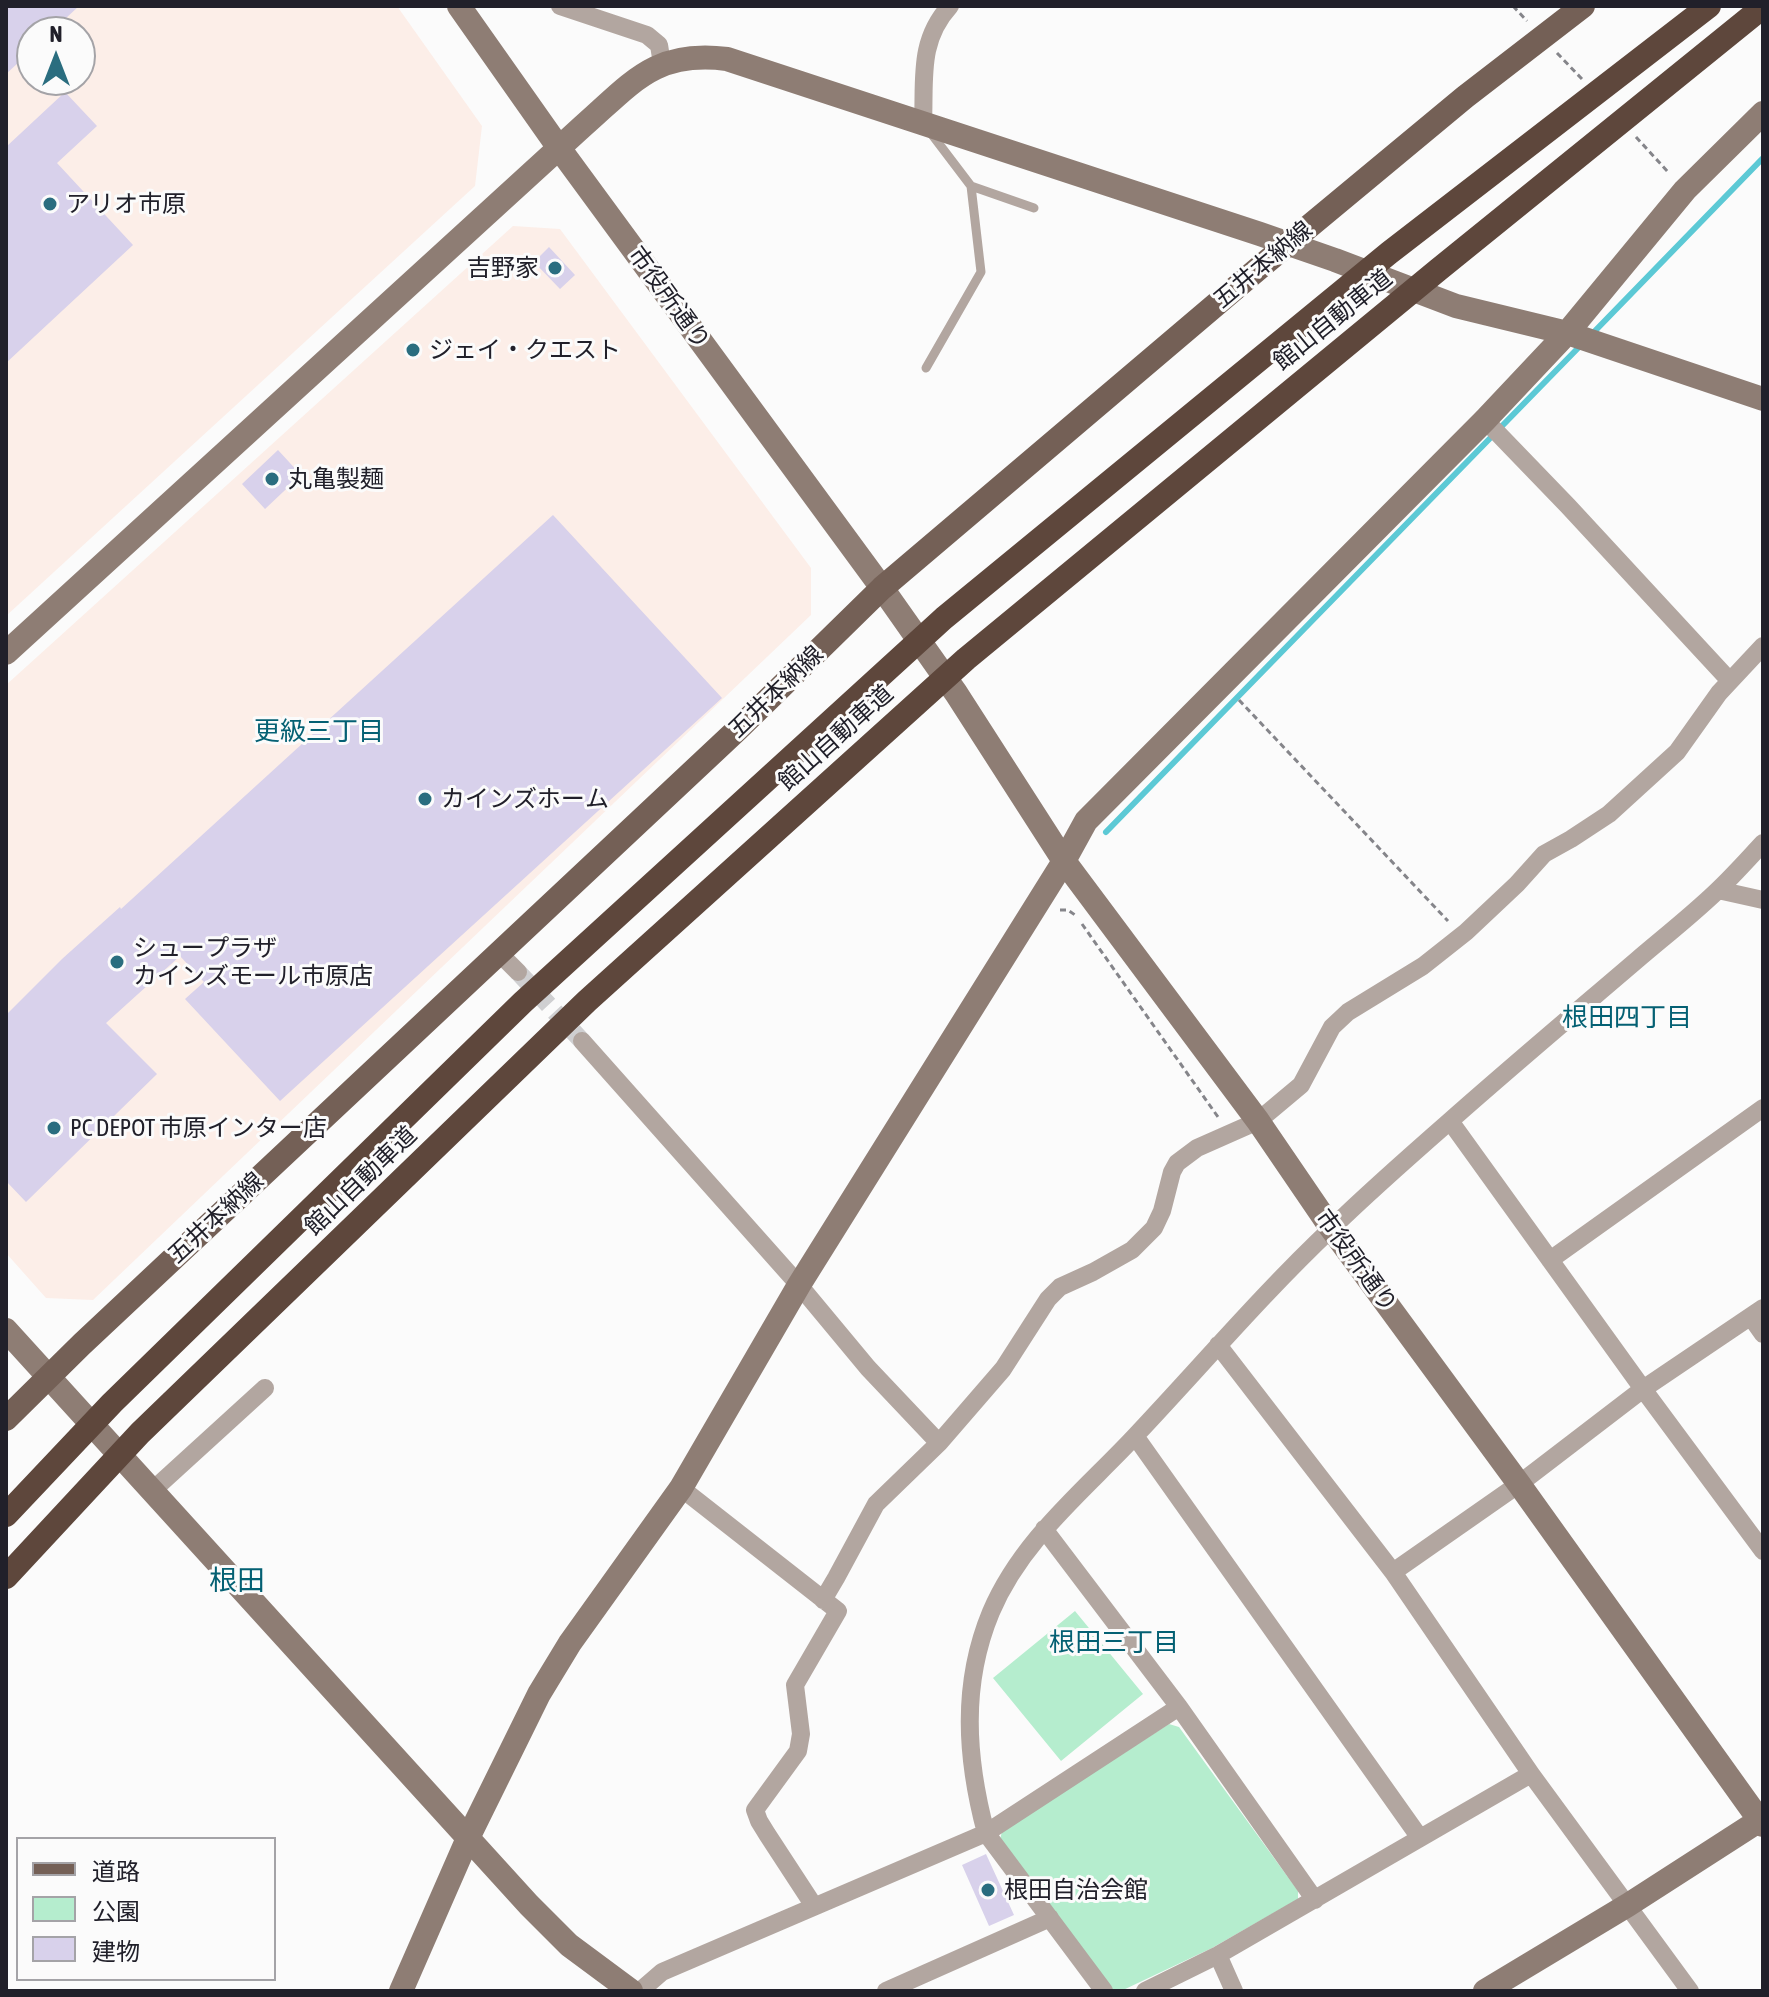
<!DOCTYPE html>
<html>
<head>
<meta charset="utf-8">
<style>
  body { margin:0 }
  #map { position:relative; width:1769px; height:1997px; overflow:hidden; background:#fbfbfb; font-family:"Asap Condensed","Noto Sans JP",sans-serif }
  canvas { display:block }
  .frame { position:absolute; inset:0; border:8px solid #21202a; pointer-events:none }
  .legend { position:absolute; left:16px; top:1837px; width:260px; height:144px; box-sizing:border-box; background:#fbfbfb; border:2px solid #a4a3a7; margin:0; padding:10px 14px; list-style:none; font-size:24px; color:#21202a }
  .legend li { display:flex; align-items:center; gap:16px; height:40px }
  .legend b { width:40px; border:2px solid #a4a3a7 }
  .north { position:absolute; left:16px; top:16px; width:80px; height:80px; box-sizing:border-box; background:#fbfbfb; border:2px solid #a4a3a7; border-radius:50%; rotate:0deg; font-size:22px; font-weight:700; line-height:32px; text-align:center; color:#21202a }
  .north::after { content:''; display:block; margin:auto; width:28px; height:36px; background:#2a6d7f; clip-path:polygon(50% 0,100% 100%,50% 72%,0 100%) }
</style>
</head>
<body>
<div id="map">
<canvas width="1769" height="1997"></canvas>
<div class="frame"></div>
<ul class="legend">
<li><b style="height:10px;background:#746056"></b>道路</li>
<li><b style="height:22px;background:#b5edce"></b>公園</li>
<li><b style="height:22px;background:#d8d1eb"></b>建物</li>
</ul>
<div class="north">N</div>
</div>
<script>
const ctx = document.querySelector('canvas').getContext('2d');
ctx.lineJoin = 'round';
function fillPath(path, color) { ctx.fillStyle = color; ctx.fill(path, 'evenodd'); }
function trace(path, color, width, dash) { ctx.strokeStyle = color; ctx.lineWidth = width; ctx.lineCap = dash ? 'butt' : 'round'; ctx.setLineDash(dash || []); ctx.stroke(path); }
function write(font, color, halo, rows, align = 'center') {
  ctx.font = font + ' "Asap Condensed","Noto Sans JP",sans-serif'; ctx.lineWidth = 6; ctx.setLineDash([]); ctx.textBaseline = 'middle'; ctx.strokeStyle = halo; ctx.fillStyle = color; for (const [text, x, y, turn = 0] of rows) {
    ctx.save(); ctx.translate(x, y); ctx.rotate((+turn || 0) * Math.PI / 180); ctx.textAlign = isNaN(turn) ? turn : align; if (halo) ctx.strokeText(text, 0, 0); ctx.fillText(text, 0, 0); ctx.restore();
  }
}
fillPath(new Path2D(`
  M6 6H397L482 126 475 186 6 616ZM32 32H80V80H32Z
  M513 226 560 229 811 568V615L93 1300 46 1298 6 1253V685Z`), '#fceee8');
fillPath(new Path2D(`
  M1075 1611 1143 1694 1061 1761 993 1678Z
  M1169 1724 1179 1727 1298 1891V1899L1212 1948 1121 1991H1112L1000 1840 1002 1831Z`), '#b5edce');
trace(new Path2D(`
  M1592 334 1763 158
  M1106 832 1581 345`), '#5cc9d5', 6);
fillPath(new Path2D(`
  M6 6H79L51 32H32V50L6 74Z
  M65 92 97 126 57 163 133 245 6 363V147Z
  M549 247 575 275 560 289 534 262Z
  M278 450 301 475 265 509 242 484Z
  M553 515 722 698 280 1101 185 999 204 982 180 956 106 1023 157 1074 26 1202 6 1181V1015L62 959 120 907 121 909Z
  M986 1854 1014 1915 989 1926 962 1865Z`), '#d8d1eb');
trace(new Path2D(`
  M518 972 582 1041`), '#cfcfd1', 18, [18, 9]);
trace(new Path2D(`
  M1513 6 1527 21
  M1557 53 1582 79
  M1636 137 1669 173
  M1239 700 1448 921
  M1060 910H1068L1075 915
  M1082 924 1218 1117`), '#85858a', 3, [6, 4]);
trace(new Path2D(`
  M971 186 1034 208
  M926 368 981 272 971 186 930 132`), '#b2a6a0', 9);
trace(new Path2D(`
  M560 6 647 35 659 45 662 64
  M923 123C925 79 918 41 950 6
  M1485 420 1568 506 1730 681
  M1718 890 1763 900
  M499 953 518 972
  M582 1041 799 1285 868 1368 939 1443
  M1450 1121 1643 1389 1763 1551
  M1550 1260 1763 1108
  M1751 1317 1763 1334
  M1218 1345 1393 1572 1531 1774 1690 1991
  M1135 1436 1420 1838
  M681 1488 838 1611 795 1685 801 1734 798 1751 755 1810 759 1821 767 1834 814 1906
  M152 1491 265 1388
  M1044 1529 1179 1707 1315 1900
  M1393 1572 1519 1484 1643 1389 1763 1308
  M823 1600 836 1578 876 1504 939 1443 1003 1369 1048 1299 1060 1287 1093 1272 1132 1250 1154 1228 1162 1211 1172 1172 1177 1163 1197 1148 1258 1121 1301 1085 1332 1027 1348 1012 1423 966 1466 932 1517 884 1544 854 1571 839 1609 814 1677 752 1719 693 1763 646
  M1218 1955 1234 1991
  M640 1991 662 1972 986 1833 1179 1707
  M886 1991 1050 1918
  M1104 1991 986 1833C966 1758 961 1684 991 1612 1022 1539 1085 1490 1137 1434 1202 1365 1264 1292 1333 1227 1371 1190 1411 1155 1451 1120 1512 1066 1575 1013 1637 960 1664 937 1692 915 1717 891 1733 876 1748 859 1763 843
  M1145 1991 1218 1955 1531 1774`), '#b2a6a0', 18);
trace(new Path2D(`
  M459 6 559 148 882 588 956 693 1064 861 1258 1121 1331 1228 1519 1484 1763 1825
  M6 653 583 126C633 82 655 50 727 59L1260 234 1335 260 1456 306 1567 333 1763 399
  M6 1330 529 1905 569 1945 631 1991
  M401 1991 468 1838 539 1694 570 1643 681 1488 799 1285 1064 861 1086 821 1485 420 1567 333 1685 190 1763 113
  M1485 1991 1628 1905 1763 1818`), '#8e7d74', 24);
trace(new Path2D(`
  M6 1419 82 1344 738 729 882 588 1259 268 1465 97 1583 6`), '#746056', 24);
trace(new Path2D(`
  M6 1515 112 1403 523 1002 944 618 1389 253 1709 6
  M6 1577 140 1433 587 1001 966 659 1438 270 1763 7`), '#5e473c', 24);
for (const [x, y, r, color] of [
  [50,204,8,"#2a6d7f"],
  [555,268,8,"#2a6d7f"],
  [413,350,8,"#2a6d7f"],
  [272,479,8,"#2a6d7f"],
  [425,799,8,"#2a6d7f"],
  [117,962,8,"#2a6d7f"],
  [54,1128,8,"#2a6d7f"],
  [988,1890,8,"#2a6d7f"]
]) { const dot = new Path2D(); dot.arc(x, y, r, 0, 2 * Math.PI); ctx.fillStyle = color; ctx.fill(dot); trace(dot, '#fbfbfb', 3); }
write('24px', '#21202a', '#fbfbfb', [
  ["アリオ市原",66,204],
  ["吉野家",539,268,"right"],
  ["ジェイ・クエスト",429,350],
  ["丸亀製麺",288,479],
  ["カインズホーム",441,799],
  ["シュープラザ",133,948],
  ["カインズモール市原店",133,976],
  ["PC DEPOT 市原インター店",70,1128],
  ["根田自治会館",1004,1890]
], 'left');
write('24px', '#21202a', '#fbfbfb', [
  ["五井本納線",1263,265,-40],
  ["市役所通り",669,298,54],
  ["館山自動車道",1333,320,-39],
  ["五井本納線",776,692,-44],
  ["館山自動車道",836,738,-42],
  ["館山自動車道",361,1181,-44],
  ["五井本納線",216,1218,-43],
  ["市役所通り",1356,1261,54]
]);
write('26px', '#046073', '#fbfbfb', [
  ["更級三丁目",319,732],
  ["根田四丁目",1627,1018],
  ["根田三丁目",1114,1643]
]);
write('28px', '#046073', '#fbfbfb', [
  ["根田",237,1581]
]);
</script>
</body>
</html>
